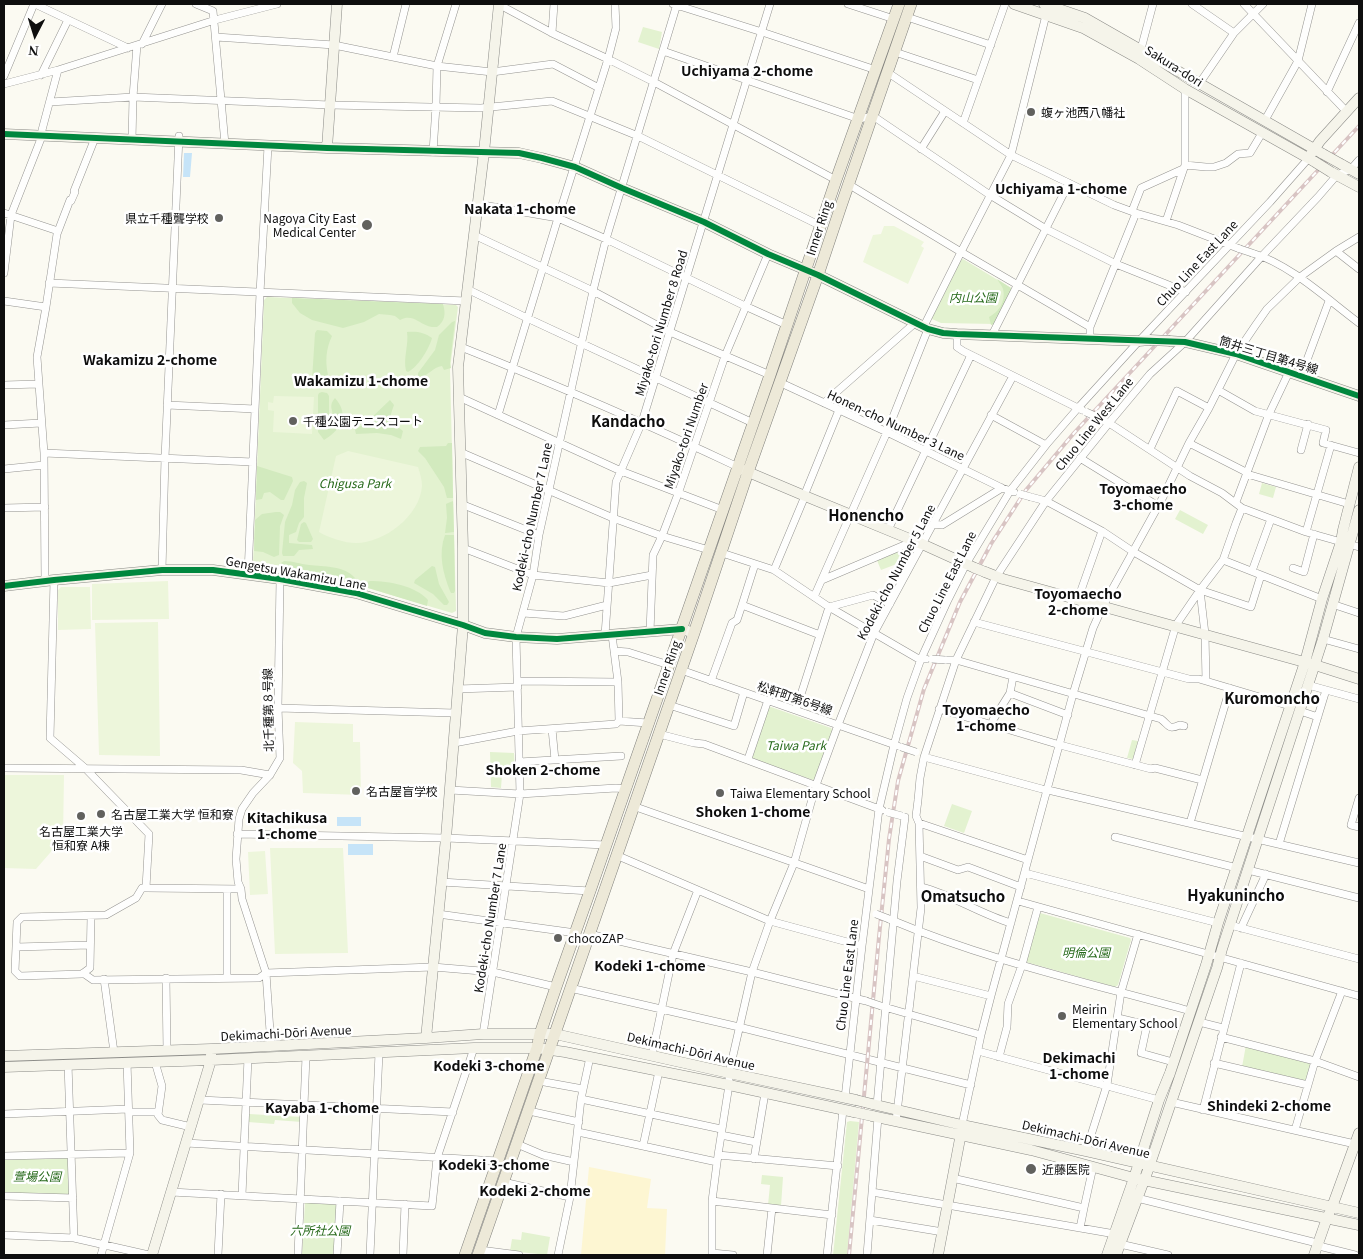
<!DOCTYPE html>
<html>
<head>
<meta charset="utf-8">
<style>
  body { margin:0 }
  #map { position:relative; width:1363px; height:1259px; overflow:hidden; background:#fbfaf2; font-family:Georgia,serif }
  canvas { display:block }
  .frame { position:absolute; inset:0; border:5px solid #0e0e0e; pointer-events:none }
  .north { position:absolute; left:10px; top:10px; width:50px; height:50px; -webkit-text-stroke:4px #fff; paint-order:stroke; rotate:185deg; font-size:14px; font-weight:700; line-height:20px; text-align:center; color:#0e0e0e }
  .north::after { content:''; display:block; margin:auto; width:18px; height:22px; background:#0e0e0e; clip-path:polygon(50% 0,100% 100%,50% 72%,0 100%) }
</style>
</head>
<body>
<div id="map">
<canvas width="1363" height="1259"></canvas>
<div class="frame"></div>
<div class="north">N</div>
</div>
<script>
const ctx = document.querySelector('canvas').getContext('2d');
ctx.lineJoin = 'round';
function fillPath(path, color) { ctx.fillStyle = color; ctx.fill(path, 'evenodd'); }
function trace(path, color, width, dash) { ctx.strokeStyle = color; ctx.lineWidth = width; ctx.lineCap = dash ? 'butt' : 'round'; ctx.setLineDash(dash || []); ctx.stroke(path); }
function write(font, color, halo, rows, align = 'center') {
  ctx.font = font + ' Georgia,"Noto Sans JP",serif'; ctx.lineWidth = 5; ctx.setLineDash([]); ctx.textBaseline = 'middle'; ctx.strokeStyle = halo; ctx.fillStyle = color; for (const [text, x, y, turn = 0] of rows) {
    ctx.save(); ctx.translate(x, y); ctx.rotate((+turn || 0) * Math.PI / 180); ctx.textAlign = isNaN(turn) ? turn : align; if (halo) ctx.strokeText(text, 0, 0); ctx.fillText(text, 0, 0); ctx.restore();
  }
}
fillPath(new Path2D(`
  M643 27 662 32 659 49 638 42Z
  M963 259 1011 288 995 324 941 323 932 319V316L959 260Z
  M267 297 456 305 458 307 450 369 456 611 452 613 354 584 256 565 253 563 264 300Z
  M1262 483 1276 487 1273 498 1259 494Z
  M1180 510 1208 525 1203 534 1175 519Z
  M907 545 915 557 881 570 876 558Z
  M771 707 831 728 833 731 815 779 813 780 752 759 751 757 768 708Z
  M1132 740 1138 741 1133 759 1127 758Z
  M490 752 514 753 515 775H502L501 788 491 787Z
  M952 804 972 811 964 833 944 826Z
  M1040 913 1130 938 1131 940 1118 985 1115 987 1026 962Z
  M1246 1045 1310 1062 1311 1065 1306 1080 1303 1082 1242 1067Z
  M249 1114 302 1117V1122L275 1120 274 1124 248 1122Z
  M850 1121 859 1122 847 1255H833L847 1122Z
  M67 1158 69 1159 70 1194 68 1195 4 1193V1159Z
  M762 1175 783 1177 781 1206 768 1205 770 1185 761 1184Z
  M306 1201 335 1203 337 1206 334 1255H302L305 1203Z
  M522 1232 550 1237 547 1255 510 1251 512 1239 521 1240Z`), '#e3f2d0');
fillPath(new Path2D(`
  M997 279 1011 288 1012 290 995 324 991 325 989 317C999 312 1006 301 1003 289 1002 286 999 282 997 279Z
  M292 298 443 304C446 314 445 321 437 327 435 327 429 327 428 326 417 322 412 314 400 320L395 316 390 315 379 314 364 322 343 328 312 320 300 313 292 303Z
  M455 321 450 363 451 368 444 370 442 366C433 367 428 376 419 378L418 376V373L435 350 439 335 452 322Z
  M317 330 327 331 332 336C326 349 325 361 328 375L316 383 312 380 315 333Z
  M407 332C416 331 424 332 432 338 429 349 418 367 408 372L406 371C403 357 409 345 407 332Z
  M322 392 327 393 329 396V416L318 425V395L319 393Z
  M335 398C350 415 341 430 324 440L318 432V430C322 427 330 423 332 419 335 411 327 407 335 398Z
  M390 400 394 405C388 422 389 420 403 431L401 439 391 435 377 433 356 434 355 430 370 419Z
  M448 443H452L453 498H447L444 487 425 458 418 451 420 447 446 446Z
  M257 466 292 477 293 481 284 500H281L270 492 264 493 262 499 256 500Z
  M304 481 307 483 304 498V517L299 523 296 532 289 535V543L312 545 313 549 299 550 294 556H283L282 553 285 522 292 505 295 490 300 482Z
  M453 501 454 532 446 533H445L447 518 446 504 448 503Z
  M276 512H280L284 515 280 526 279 555 274 557 263 552 254 551 255 520 262 514Z
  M304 522 306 523 313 539 311 542H299L297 540 301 524Z
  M445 535H454L455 591 454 593H451L450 591C443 573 438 554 445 535Z
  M284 561C293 561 300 564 309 565 324 567 344 565 355 578L354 584 283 570 280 565 281 563Z
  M432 566 435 567 439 584 449 602 447 605H444L433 594 414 583 415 580Z
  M370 581C389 581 416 586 428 600L427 606 362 586 364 583Z`), '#d2eabe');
fillPath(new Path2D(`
  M589 1167 651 1179 647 1208 667 1209 665 1255H581Z`), '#fdf6d2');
fillPath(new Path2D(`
  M884 226H894L924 242 921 246 924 248 908 284 863 262 873 235 881 234Z
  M274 396 314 397 312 434 273 432 274 411 268 410V402L273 403Z
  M348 451 418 467C420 473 422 480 422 486 420 516 384 543 356 543 345 543 329 538 319 532L336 456Z
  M168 581 169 619 92 620V584Z
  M61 587H90L91 629 58 630V590Z
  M158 622 160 756 99 755 95 623Z
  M295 722 353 724V742H360L361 795 303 793 302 771 293 763Z
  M4 775H64L63 838 36 869 4 868Z
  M270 848H343L348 953 275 954Z
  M265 851 268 894 250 895 248 852Z`), '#edf6db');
fillPath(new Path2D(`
  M184 153H192L190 177H183Z
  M337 817H361V826H337Z
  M348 844H373V855H348Z`), '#c6e4f8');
const street = new Path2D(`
  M35 4 128 48
  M196 4 213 11 225 144
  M498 4 552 33 608 59 654 82 836 180
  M673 4 762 32 876 70
  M848 4 894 19
  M1192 4 1234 33
  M1244 4 1347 112
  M907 17 991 45
  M552 33 554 4
  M216 37 334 45 437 66 492 72 553 64 599 88
  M142 44 162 4
  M1141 49 1153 4
  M663 51 859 119 873 116 990 195 1046 229 1116 264 1186 292
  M895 52 978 80
  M393 57 406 4
  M887 72 1011 155 1114 205 1136 213 1178 225 1240 249
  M41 75 68 20
  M4 76 34 4
  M4 84 58 70 215 20 277 4
  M1199 84 1234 33 1263 4
  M1327 92 1359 23
  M50 102 133 97 330 105 481 108 552 101 638 136 821 226
  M1265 120 1298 61 1312 4
  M963 123 1005 4
  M132 140 133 97 137 45
  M921 149 945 111
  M433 152 436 106 437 66 456 4
  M1185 165 1206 167H1214L1226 163 1238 154 1250 153 1262 133
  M848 184 961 252 1090 327
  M477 204 558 218 606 239 745 306 787 325
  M1132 211 1141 188 1183 169
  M4 213 58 231
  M1166 221 1185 165V89
  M474 235 593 291 670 332 770 375
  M1336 251 1359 269
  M1252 253C1290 264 1328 300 1359 323
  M4 273 11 215 42 136V130L58 70
  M49 283 466 301
  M467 289 527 318 753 423
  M4 301 46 307
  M924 326 961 252 1011 155 1047 11
  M957 334V347L963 351 1082 410
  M992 335 1069 183
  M1090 339V327L1136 213
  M461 347C554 384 647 424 738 467
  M1301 376 1329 301
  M779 382 887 432 1002 488 1014 492
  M4 385 38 384
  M1218 390 1255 411 1326 430 1323 443 1359 453
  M459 397 621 471 723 510
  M824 403 916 322
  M167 405 255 409
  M498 415 558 218 608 59 616 28 615 4
  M991 415 1046 445
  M1097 417 1109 423 1190 476 1222 493 1242 508 1306 532 1359 547
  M4 425 41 423
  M1189 443 1244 471 1247 474 1349 504
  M1150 449 1177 391 1209 408
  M1301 450 1308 424
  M460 452 613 518 662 536 709 550
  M44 453 253 462
  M1080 458 1158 506
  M4 469 44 465
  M804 496 839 410
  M1031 497 1046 501 1102 531 1132 551 1200 590 1251 607 1261 575
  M1236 502 1269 414 1289 372
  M461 504 539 535
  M4 508 45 507
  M933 524 942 525 1002 488
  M888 530 971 355
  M1306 532 1331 445
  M463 548 533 575 609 583 652 575
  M722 553 774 570 829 607 917 658 926 659
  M1223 560 1322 599
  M755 564 742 605 820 635
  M1293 568 1304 572 1314 534
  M162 570 165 458 179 136
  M774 570 805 496
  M1252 571 1271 519
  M248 574 260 293 268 146
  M54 580 50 738 85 768 149 834 146 888H142L136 898 106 915 22 917 17 922 15 971 20 976 82 974 90 968 91 916
  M822 580 914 541
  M45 581 44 453 37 357 46 307 57 234 70 200 71 201 75 192 74 191 95 138
  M1200 590 1205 634 1206 681
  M814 597 887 432 928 329
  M1078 599 1102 531
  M1332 604 1359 613
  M523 613 564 616 607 605
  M974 622 1189 679H1199L1290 706
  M650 632 653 555 662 536 678 494 725 356 768 254
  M605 635 616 482 642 422 770 4
  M1323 639 1359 649
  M614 651 628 652 669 665
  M945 660H956L1161 719C1170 726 1168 730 1180 725L1184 726
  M681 670 898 746
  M518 681 618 682
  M711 681 732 623 737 620 742 605
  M1308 685 1359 699
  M457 689 518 687
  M1010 693 1068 715
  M669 705 734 726 744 692
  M278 708 455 713
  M939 709 1060 745 1151 769 1155 768 1202 780
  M796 710 829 607 873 595 890 604
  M1300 711 1318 717
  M619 721 648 723
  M992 725 993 720 1010 693 1013 677
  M552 729 555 760
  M659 734 694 743 704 744 882 810
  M454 743 518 731 616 724 619 721 618 682 612 635
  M924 757 1042 789 1048 790 1359 863
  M748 759 768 700
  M519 762 621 756
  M1135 765 1176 625 1200 590 1223 560 1236 523 1242 508
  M4 768 241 770 270 775
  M450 790 520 794 616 788 625 789
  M1359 798 1351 825 1359 827
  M633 806 869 889
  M919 823 1028 860
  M1190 823 1230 688
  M237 834 446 838 606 845
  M1115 837 1237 868
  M1279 844 1326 690
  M616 855 770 921 862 946
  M920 856 958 870 968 867 1021 887
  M1248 870 1359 898
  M1025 873 1218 923
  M441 882 590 891
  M921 887C953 895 980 914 1011 923
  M146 888 241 889
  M227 889V978
  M1018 901 1359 996
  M438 914 576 933
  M889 919C986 960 1089 983 1190 1011
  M1230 925 1359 959
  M1241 928 1266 874
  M589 934 752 972 866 1001
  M16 947 90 945
  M83 973 93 980 259 978 266 973 433 967 493 972 556 987
  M913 976 991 996
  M166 978 167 1051
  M104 979 114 1052
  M570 988 739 1027 971 1085
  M881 1006 981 1035
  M1118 1018 1147 1025 1141 1053 1173 1062
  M1199 1022 1223 1028
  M483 1034 520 794 516 637 533 575 539 535 593 291 606 239 677 4
  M1221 1037 1315 1061 1359 1077
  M271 1046 266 973 242 899 241 889 238 882 236 859 239 819 242 809 253 793 270 775 280 758 278 708 280 579
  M978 1051 1159 1100
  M652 1055 673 954 698 890
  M999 1057 1007 1027 1008 1004 1022 965 1038 907
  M155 1062 162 1086 158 1115 162 1120 191 1127
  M1214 1063 1308 1085
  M68 1064 74 1238
  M539 1081 583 1089
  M845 1098 862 946 879 809 894 745 907 698 921 659 947 602 966 564 1010 491 1046 445 1078 408 1139 341 1270 202 1308 159
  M581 1099 721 1129
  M200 1100 453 1112
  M1171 1102 1355 1144
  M877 1105 897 881 905 817
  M1203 1110 1241 963
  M529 1111 579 1122
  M129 1112H158
  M4 1114 128 1109
  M896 1121 921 908 919 823 916 816 918 800 920 778 924 757 956 660 996 577 1046 501 1109 423 1150 374 1185 342 1262 256 1318 197 1337 175 1351 169 1359 160
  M962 1125 981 1035 991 996 1073 694 1093 628 1103 606 1162 499 1189 443 1209 408 1236 354 1255 326 1267 309 1300 277 1336 251 1359 237
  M1295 1130 1315 1061 1342 991
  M578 1132 717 1162
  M721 1135 756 1142
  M186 1143 498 1161
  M517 1144 543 1155 574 1162
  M643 1146 659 1071
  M1086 1151 1107 1085 1121 992 1138 934
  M718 1155 838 1166
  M4 1156 130 1153
  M754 1159 765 1093
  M952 1178 1084 1208 1080 1228
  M503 1182 570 1197
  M171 1192 432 1206 437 1158 474 1048
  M872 1192 1115 1234
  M242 1195 248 1058
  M4 1196 73 1198
  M1137 1198 1313 1242 1323 1247 1355 1255
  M712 1201 832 1215
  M1084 1208 1093 1167
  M870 1220 943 1232
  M4 1235 74 1238 149 1255
  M1120 1244 1168 1255
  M480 1250 519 1255
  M712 1253 733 1255
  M101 1255 130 1153 127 1062
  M218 1255 221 1194
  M298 1255 306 1056
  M337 1255 340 1201
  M370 1255 379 1053
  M403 1255 405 1204
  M558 1255 570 1197 581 1099 590 1057
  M712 1255V1201L718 1155 729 1085V1073L752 972 770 921 794 863 816 785 838 725 874 633 1013 376
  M767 1255 772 1208
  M827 1255 843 1110
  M867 1255 878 1117`);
const secondary = new Path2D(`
  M1014 4 1083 28 1139 59 1185 89 1315 162
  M1044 4 1085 18 1323 154
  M4 134 327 148 519 153 542 158 575 167 622 188 704 222 768 254 818 275 928 329 943 333 957 334 1139 341 1150 340
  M327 148 337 4
  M1311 154 1320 141 1359 98
  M1341 164 1359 174
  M1331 172 1359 187
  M1170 341 1185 342 1236 354 1359 396
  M741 469 805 496 922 544 975 568
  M985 572 1003 579 1315 665 1359 679
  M4 586 54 580 162 570H213L280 579 356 593 463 625 485 633 516 637 557 639 682 629 688 631
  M426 1038 446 838 463 625V548L458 367 484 152 499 4
  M4 1056 211 1049 426 1038 483 1034H555L729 1073 856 1100
  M4 1067 211 1060 474 1048H537L565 1052 729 1085 854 1112
  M872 1104 962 1125 1086 1151 1359 1213
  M872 1116 1031 1150 1134 1178 1359 1225
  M152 1255 211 1060V1055
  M938 1255 962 1128
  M1107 1255 1134 1178 1159 1100 1170 1073 1206 965 1218 923 1305 662 1322 599 1341 542 1343 530 1359 467
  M1116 1255 1148 1170 1217 968 1222 949 1323 639 1359 510
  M1314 1255 1327 1218 1332 1207 1359 1133`);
const primary = new Path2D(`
  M465 1255 537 1048 540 1034 556 987 590 891 770 375 836 180 899 4
  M478 1255 694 633 748 472 818 275 841 206 911 4`);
trace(street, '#959491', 8);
trace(secondary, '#8b8b87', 11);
trace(primary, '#82827e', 12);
trace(street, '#fefefd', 7);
trace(secondary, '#f5f4ea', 10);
trace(primary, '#ede9d8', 11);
const rail = new Path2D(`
  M849 1255 879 937 889 839 898 781 924 689 960 602 991 544 1026 490 1074 433 1359 126`);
trace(rail, '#d8c4c3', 4);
trace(rail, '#fff', 2, [5.5]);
const streetBridge = new Path2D(`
  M1240 249 1252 253
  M1086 412 1097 417
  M1020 494 1031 497
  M932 659 945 660
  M901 747 916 752
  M887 812 902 816
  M876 914 889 919
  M866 1001 881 1006`);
const secondaryBridge = new Path2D(`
  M1323 154 1341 164
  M1315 162 1331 172
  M1150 340 1170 341
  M975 568 985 572
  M856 1100 872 1104
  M854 1112 872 1116`);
trace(streetBridge, '#959491', 8, []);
trace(secondaryBridge, '#8b8b87', 11, []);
trace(streetBridge, '#fefefd', 7);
trace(secondaryBridge, '#f5f4ea', 10);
trace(new Path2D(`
  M4 134 327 148 519 153 542 158 575 167 622 188 704 222 768 254 818 275 928 329 943 333 957 334 1185 342 1236 354 1359 396
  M4 586 54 580 162 570H213L280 579 356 593 463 625 485 633 516 637 557 639 682 629`), '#00873e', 6);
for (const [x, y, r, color] of [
  [1031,112,5,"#61615e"],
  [219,218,5,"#61615e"],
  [367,225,6,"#61615e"],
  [293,421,5,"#61615e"],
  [356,791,5,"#61615e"],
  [720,793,5,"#61615e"],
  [101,814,5,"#61615e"],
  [81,816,5,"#61615e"],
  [558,938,5,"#61615e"],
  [1062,1016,5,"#61615e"],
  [1031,1169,6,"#61615e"]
]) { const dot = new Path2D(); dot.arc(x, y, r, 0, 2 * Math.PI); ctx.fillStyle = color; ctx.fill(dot); trace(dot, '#fff', 2); }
write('12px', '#0e0e0e', '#fff', [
  ["Sakura-dori",1174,66,32],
  ["Inner Ring",819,228,-72],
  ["Chuo Line East Lane",1197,263,-47],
  ["Miyako-tori Number 8 Road",661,323,-73],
  ["筒井三丁目第4号線",1269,355,17],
  ["Chuo Line West Lane",1094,424,-51],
  ["Honen-cho Number 3 Lane",896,425,25],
  ["Miyako-tori Number",686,436,-71],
  ["Kodeki-cho Number 7 Lane",532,517,-78],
  ["Kodeki-cho Number 5 Lane",896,572,-62],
  ["Gengetsu Wakamizu Lane",296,573,10],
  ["Chuo Line East Lane",947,582,-63],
  ["Inner Ring",667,668,-71],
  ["松軒町第6号線",795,698,19],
  ["北千種第８号線",268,710,-91],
  ["Kodeki-cho Number 7 Lane",490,918,-81],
  ["Chuo Line East Lane",847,975,-83],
  ["Dekimachi-Dōri Avenue",286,1033,-3],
  ["Dekimachi-Dōri Avenue",691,1051,13],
  ["Dekimachi-Dōri Avenue",1086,1139,13]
]);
write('12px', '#0e0e0e', '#fff', [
  ["蝮ヶ池西八幡社",1041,112],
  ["県立千種聾学校",209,218,"right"],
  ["Nagoya City East",356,218,"right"],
  ["Medical Center",356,232,"right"],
  ["千種公園テニスコート",303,421],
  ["名古屋盲学校",366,791],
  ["Taiwa Elementary School",730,793],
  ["名古屋工業大学 恒和寮",111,814],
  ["名古屋工業大学",81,831,"center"],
  ["恒和寮 A棟",81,845,"center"],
  ["chocoZAP",568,938],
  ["Meirin",1072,1009],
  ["Elementary School",1072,1023],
  ["近藤医院",1042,1169]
], 'left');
write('italic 12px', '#26691a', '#fff', [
  ["内山公園",973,297],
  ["Chigusa Park",355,483],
  ["Taiwa Park",796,745],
  ["明倫公園",1086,952],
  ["萱場公園",37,1176],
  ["六所社公園",320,1230]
]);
write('bold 14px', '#0e0e0e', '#fff', [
  ["Uchiyama 2-chome",747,71],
  ["Uchiyama 1-chome",1061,189],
  ["Nakata 1-chome",520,209],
  ["Wakamizu 2-chome",150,360],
  ["Wakamizu 1-chome",361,381],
  ["Toyomaecho",1143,489],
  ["3-chome",1143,505],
  ["Toyomaecho",1078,594],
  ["2-chome",1078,610],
  ["Toyomaecho",986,710],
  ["1-chome",986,726],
  ["Shoken 2-chome",543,770],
  ["Shoken 1-chome",753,812],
  ["Kitachikusa",287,818],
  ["1-chome",287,834],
  ["Kodeki 1-chome",650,966],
  ["Dekimachi",1079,1058],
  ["1-chome",1079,1074],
  ["Kodeki 3-chome",489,1066],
  ["Shindeki 2-chome",1269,1106],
  ["Kayaba 1-chome",322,1108],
  ["Kodeki 3-chome",494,1165],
  ["Kodeki 2-chome",535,1191]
]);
write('bold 15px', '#0e0e0e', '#fff', [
  ["Kandacho",628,421],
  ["Honencho",866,515],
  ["Kuromoncho",1272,698],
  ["Hyakunincho",1236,895],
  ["Omatsucho",963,896]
]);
</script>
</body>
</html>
